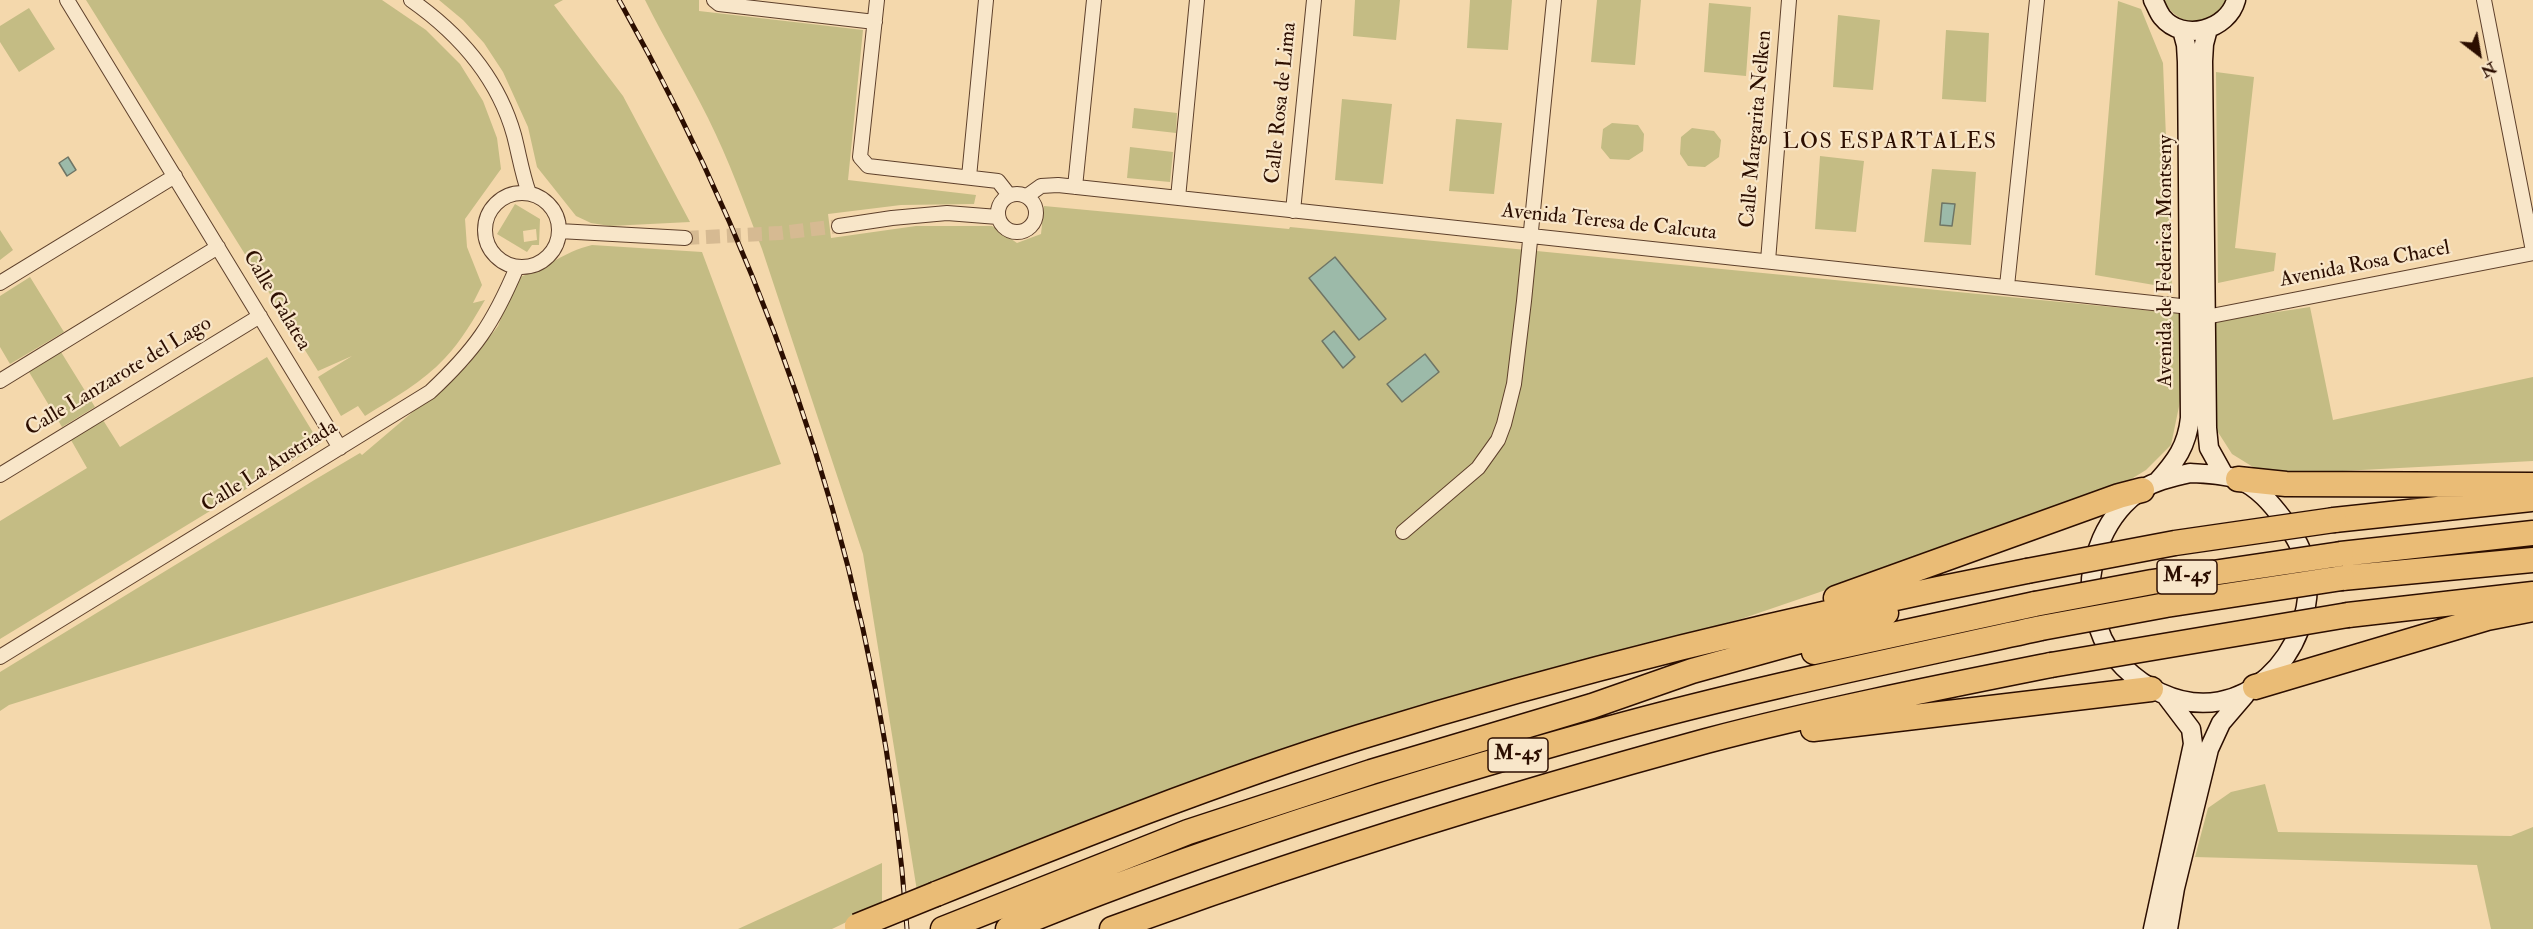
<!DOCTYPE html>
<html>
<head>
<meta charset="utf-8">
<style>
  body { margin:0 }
  #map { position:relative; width:2533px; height:929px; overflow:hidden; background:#f4d8ac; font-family:"IM FELL Double Pica",serif }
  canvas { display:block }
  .north { position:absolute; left:2449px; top:24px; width:60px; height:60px; -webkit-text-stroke:4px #f8e6c9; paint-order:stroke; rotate:149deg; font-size:16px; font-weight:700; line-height:24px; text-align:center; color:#2c0e00 }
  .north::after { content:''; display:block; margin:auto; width:21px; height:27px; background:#2c0e00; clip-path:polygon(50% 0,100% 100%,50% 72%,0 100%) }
</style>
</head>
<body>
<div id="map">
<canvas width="2533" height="929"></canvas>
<div class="north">N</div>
</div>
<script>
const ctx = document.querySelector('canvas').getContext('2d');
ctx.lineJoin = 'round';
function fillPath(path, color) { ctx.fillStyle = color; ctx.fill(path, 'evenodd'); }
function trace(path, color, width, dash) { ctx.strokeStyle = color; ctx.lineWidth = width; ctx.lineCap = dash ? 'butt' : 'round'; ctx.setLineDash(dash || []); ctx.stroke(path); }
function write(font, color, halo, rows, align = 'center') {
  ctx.font = font + ' "IM FELL Double Pica",serif'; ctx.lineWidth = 4.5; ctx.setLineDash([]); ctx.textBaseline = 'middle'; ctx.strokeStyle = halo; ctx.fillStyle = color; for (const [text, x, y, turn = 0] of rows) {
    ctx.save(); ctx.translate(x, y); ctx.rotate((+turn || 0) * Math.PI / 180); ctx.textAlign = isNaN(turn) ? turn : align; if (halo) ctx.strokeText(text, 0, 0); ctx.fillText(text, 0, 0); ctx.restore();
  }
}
fillPath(new Path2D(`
  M86 0H382L426 30 460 64 483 101 497 138 501 169 465 219 467 247 482 285 473 303 485 300C473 320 462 340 445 358 423 382 392 399 365 416L358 406 341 416 318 377 352 356 318 371Z
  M439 0H563L554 5 623 96 690 222 610 226 591 223 576 216 537 167 528 127 503 72 484 43 463 20Z
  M645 0H699V11L863 30 848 180 976 195 974 204 901 205 828 214 831 238 916 226H992L1017 243 1041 234 1044 206 1289 229 1290 227 2184 314 2182 392 2171 445 2146 470 2115 489 2048 514 1741 619 1577 666 917 891 863 554 762 249C745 205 729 160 708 118 688 78 665 40 645 0Z
  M1355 0H1400L1396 40 1353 36Z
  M1470 0H1512L1508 50 1467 48Z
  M1597 0H1641L1635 65 1591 62Z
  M2164 0H2227C2225 4 2223 10 2220 13 2202 30 2173 22 2164 0Z
  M2118 1 2141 9 2163 63 2172 288 2095 275Z
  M1709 3 1751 7 1746 76 1704 72Z
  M29 8 55 49 19 72 0 42V26Z
  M1838 15 1880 20 1873 90 1833 87Z
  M1946 30 1989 33 1986 102 1942 99Z
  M2216 72 2254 77 2235 248 2276 253 2274 271 2218 283Z
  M1342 99 1392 104 1383 184 1335 180Z
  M1134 108 1177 113 1176 133 1132 128Z
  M1456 119 1502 123 1494 194 1449 191Z
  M1612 123 1638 125 1644 134 1643 151 1629 160 1610 159 1601 148 1603 129Z
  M1692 128 1714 131 1721 140 1719 157 1705 167 1688 166 1680 154 1681 137Z
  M1130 147 1173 152 1170 182 1127 178Z
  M1820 156 1864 161 1856 232 1815 229Z
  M1932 169 1976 172 1971 245 1924 242Z
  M515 204 540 219 539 245H532L527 252 497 234ZM536 229 537 240 524 242 523 231Z
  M0 230 13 250 0 260Z
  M592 245 702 252 781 464 9 705 0 711V672L316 479 360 453 362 455 468 365 498 326 517 278C545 269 563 252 592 245Z
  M30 277 64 332 10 364 0 347V296Z
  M2310 307 2333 420 2533 377V461L2266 475 2232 454 2216 429 2211 322Z
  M61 352 95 407 62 427 29 372Z
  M267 357 320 444 0 639V521L87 468 71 440 103 420 120 447Z
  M2265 784 2278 832 2511 836 2533 827V929H2491L2477 865 2195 857 2208 808 2231 792Z
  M882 863V905L832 929H738Z`), '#c4bc84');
const water = new Path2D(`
  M68 157 76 170 67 176 59 163Z
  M1942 203 1955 204 1952 226 1940 225Z
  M1335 257 1386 319 1359 340 1309 278Z
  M1334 331 1355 357 1343 368 1322 341Z
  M1425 354 1439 372 1402 402 1387 384Z`);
fillPath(water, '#9cbaa9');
trace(water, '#6f7565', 1.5);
trace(new Path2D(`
  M685 238 780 233 839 226`), '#d6ba92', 14, [14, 7]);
const street = new Path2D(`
  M67 0 340 448
  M411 0C458 33 498 78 514 135 519 154 522 174 529 193
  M714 0 719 4 875 22
  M877 0 860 157 868 166 998 181 1009 195
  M2484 0 2533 251
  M969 177 986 0
  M1075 187 1094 0
  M485 230a37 37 0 1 1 74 0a37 37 0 1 1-74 0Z
  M998 213a19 19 0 1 1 38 0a19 19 0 1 1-38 0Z
  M1027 196 1041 186 1058 185 2190 307
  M1178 198 1197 0
  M1293 211 1314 0
  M839 226 892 218 947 213 998 217
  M559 231 685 238
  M1768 261 1789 0
  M0 283 175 176
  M2007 286 2037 0
  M2206 317 2533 253
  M0 381 218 247
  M0 475 260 316
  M1403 532 1478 468 1498 440 1504 424 1514 384 1524 301 1554 0
  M0 657 430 392C475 350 493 324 517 267`);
const secondary = new Path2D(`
  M2153 0C2156 5 2158 12 2162 17 2183 43 2228 30 2236 0
  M2208 29 2204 44 2203 61 2207 428 2209 448 2224 475
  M2190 473C2207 474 2224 474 2240 480 2258 488 2271 503 2283 519 2294 535 2305 552 2307 572 2316 652 2242 731 2161 693 2136 682 2107 656 2099 629 2096 621 2092 612 2091 603 2087 560 2106 513 2143 489 2157 480 2174 477 2190 473Z
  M2157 482C2176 461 2187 446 2190 418L2187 62 2186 45 2182 30
  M2153 929 2193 744 2191 729 2166 696
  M2168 929 2175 888 2209 749 2221 723 2245 695`);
const highway = new Path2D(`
  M2238 479 2286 484 2533 485
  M2334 520 2531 499
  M2341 554 2533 533
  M2342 578 2533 560
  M1836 598 2119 496 2142 490
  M2348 615 2533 594
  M1814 652 2035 604
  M2255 687 2487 618 2533 609
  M1813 729 2151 689
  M936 894C1076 838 1216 782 1360 737 1579 669 1802 615 2027 571
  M943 929 1188 832 1371 772 1592 706 1692 671 1836 631 1886 613
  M1008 929C1202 849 1402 786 1604 730 1748 690 1895 660 2041 628
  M1112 929C1307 857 1505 796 1706 741 1820 711 1936 688 2051 665`);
trace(street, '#5e402b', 16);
trace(secondary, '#2c0e00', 21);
trace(highway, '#2c0e00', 27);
trace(street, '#f8e6c9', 14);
trace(secondary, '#f8e6c9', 18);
trace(highway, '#eabc76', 24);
const rail = new Path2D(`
  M619 0C779 285 884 602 907 929`);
trace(rail, '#2c0e00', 5);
trace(rail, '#f8e6c9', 3, [9]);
const highwayBridge = new Path2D(`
  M2027 571 2175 543 2334 520
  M2035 604 2152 582 2341 554
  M2041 628 2166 605 2342 578
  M2051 665 2348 615
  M857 926 936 894`);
trace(highwayBridge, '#2c0e00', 27, []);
trace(highwayBridge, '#eabc76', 24);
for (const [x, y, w] of [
  [2187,577,60],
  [1518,755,60]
]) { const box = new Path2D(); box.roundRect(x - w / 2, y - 17, w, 34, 4.5); ctx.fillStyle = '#f8e6c9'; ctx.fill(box); trace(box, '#2c0e00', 1.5); }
write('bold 20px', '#2c0e00', null, [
  ["M-45",2187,577],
  ["M-45",1518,755]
]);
write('21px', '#2c0e00', '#f8e6c9', [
  ["Calle Rosa de Lima",1282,103,-84],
  ["Calle Margarita Nelken",1757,129,-85],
  ["Avenida Teresa de Calcuta",1609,223,6],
  ["Avenida de Federica Montseny",2166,261,-90],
  ["Avenida Rosa Chacel",2365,265,-11],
  ["Calle Galatea",276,301,59],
  ["Calle Lanzarote del Lago",119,377,-31],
  ["Calle La Austriada",270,467,-32]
]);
ctx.letterSpacing = '1.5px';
write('22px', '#2c0e00', '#f8e6c9', [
  ["LOS ESPARTALES",1890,143]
]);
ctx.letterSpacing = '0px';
</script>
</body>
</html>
